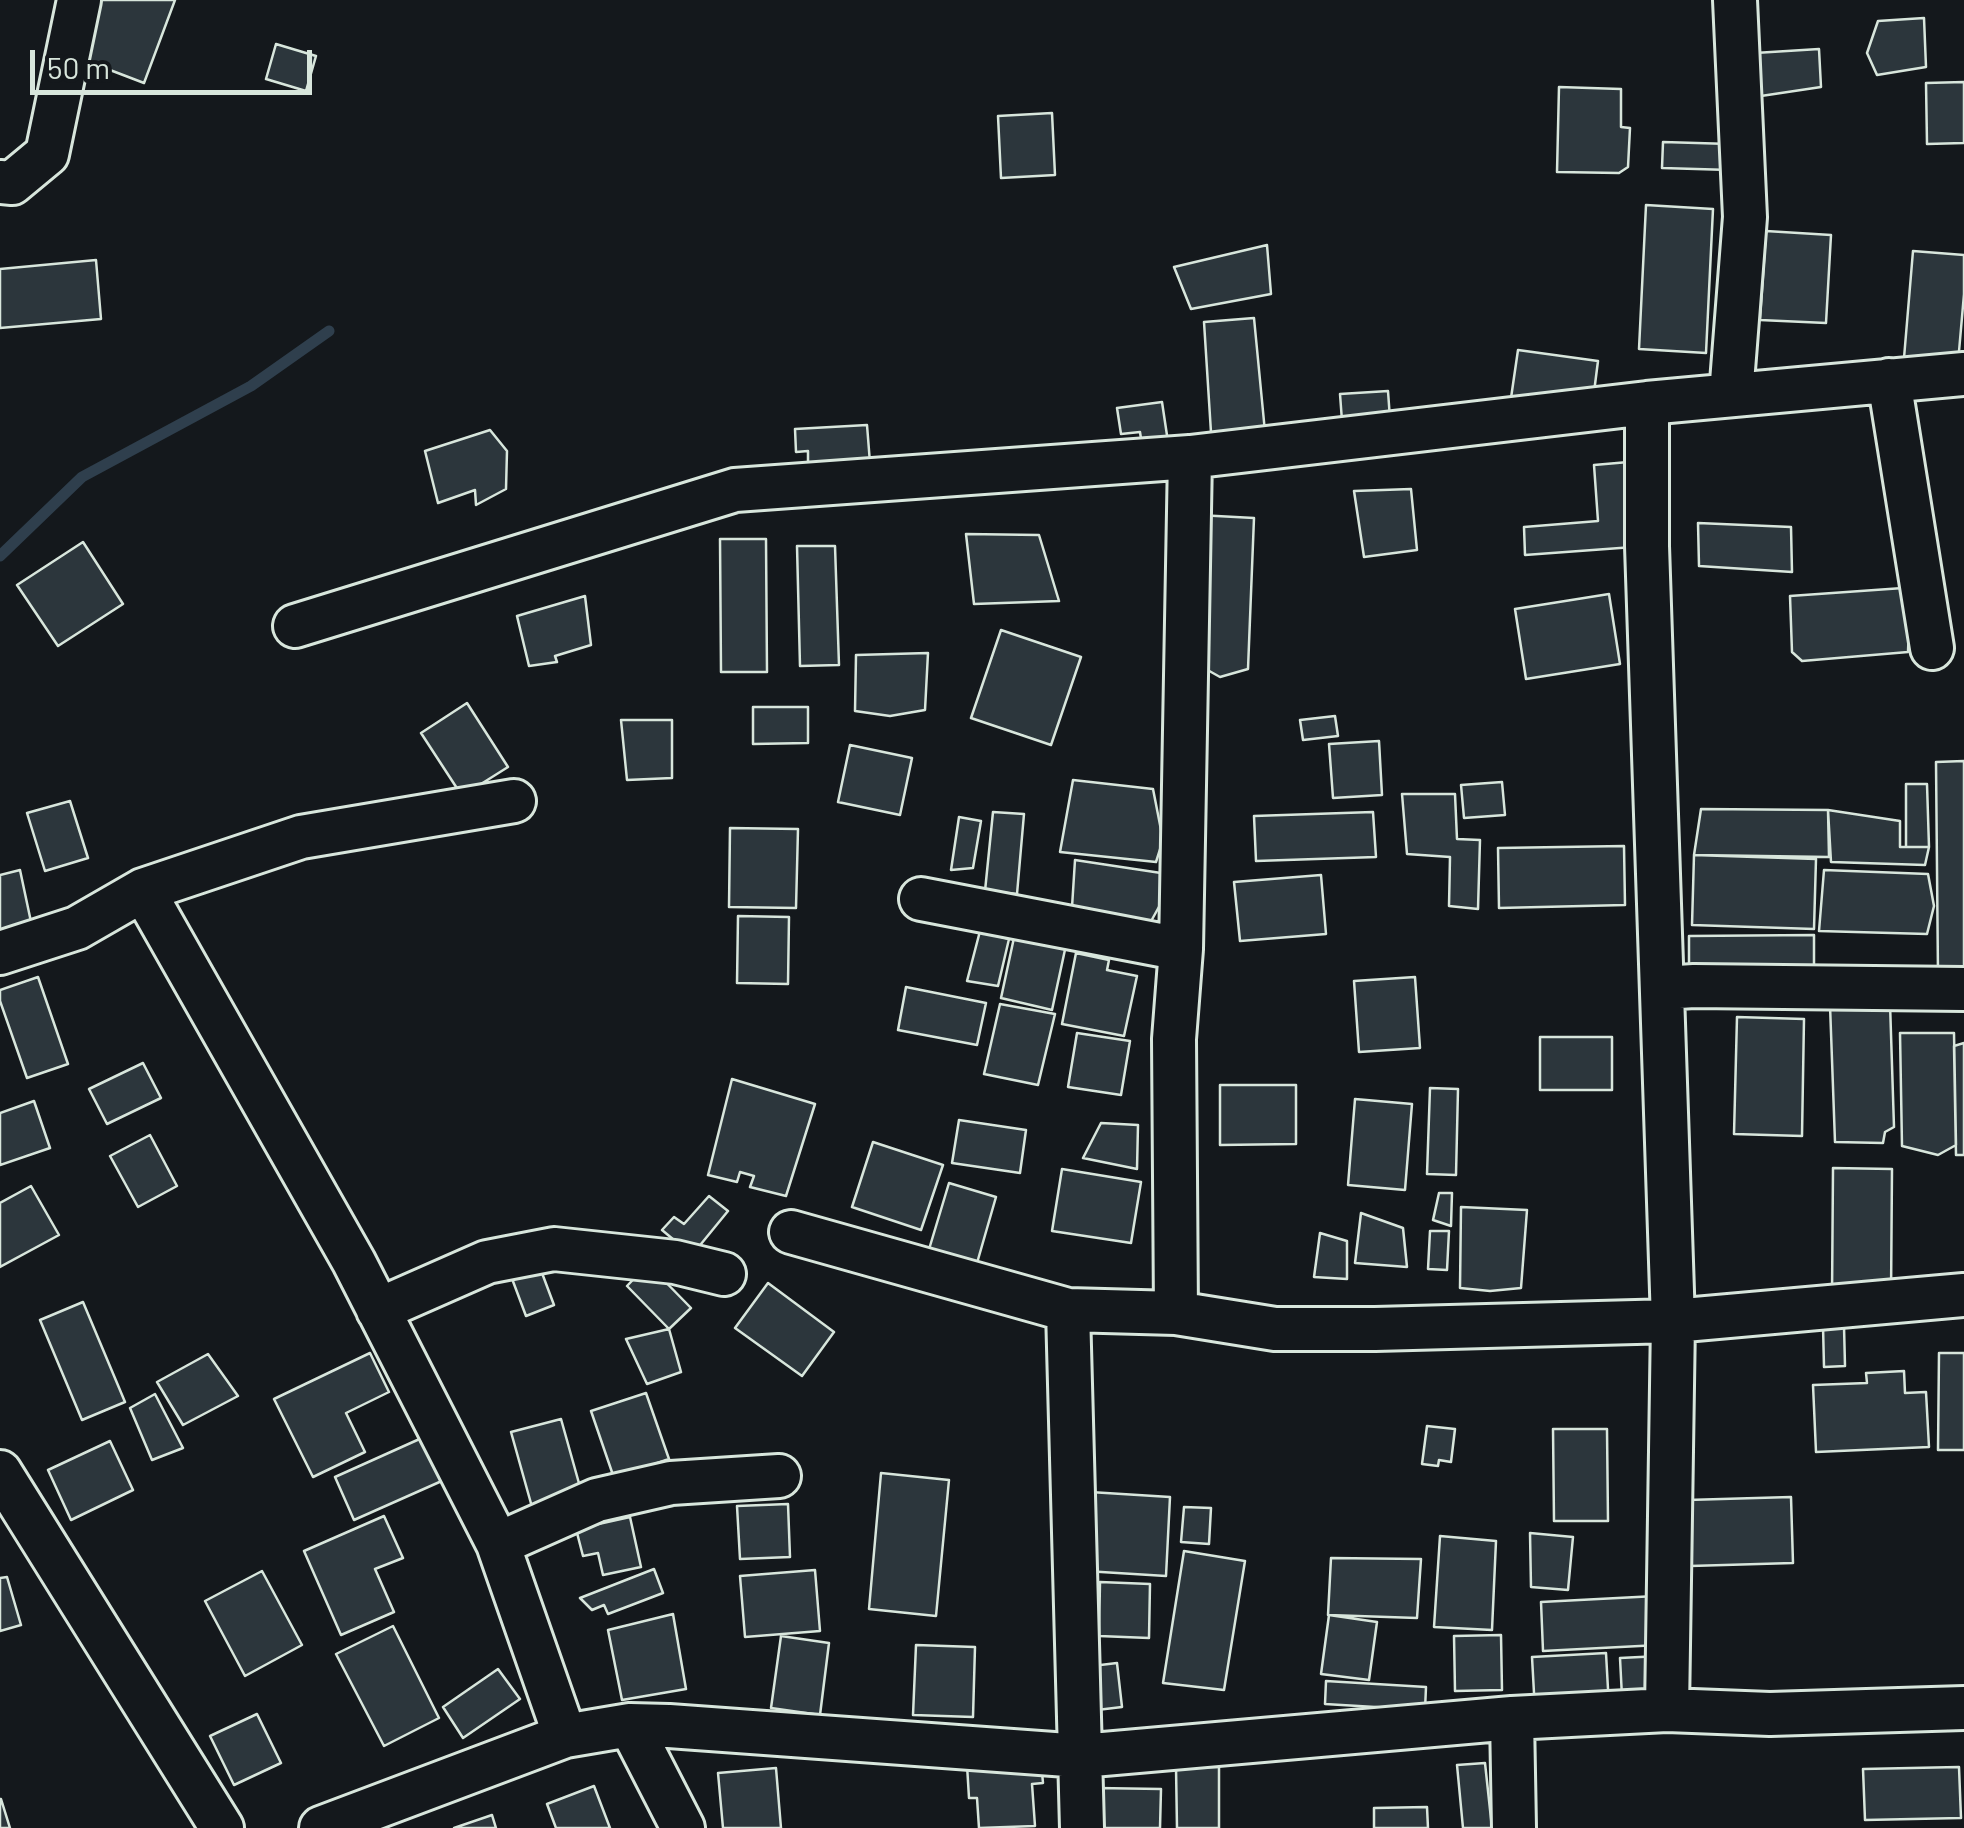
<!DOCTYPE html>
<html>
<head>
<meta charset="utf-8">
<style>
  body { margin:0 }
  #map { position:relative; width:1964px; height:1828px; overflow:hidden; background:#14181c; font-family:Barlow,sans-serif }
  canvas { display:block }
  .scale { position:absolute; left:30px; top:50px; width:282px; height:45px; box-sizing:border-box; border:5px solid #d8e6dc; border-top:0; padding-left:12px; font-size:30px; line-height:35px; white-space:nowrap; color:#d8e6dc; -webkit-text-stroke:8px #14181c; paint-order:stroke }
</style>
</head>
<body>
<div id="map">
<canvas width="1964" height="1828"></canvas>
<div class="scale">50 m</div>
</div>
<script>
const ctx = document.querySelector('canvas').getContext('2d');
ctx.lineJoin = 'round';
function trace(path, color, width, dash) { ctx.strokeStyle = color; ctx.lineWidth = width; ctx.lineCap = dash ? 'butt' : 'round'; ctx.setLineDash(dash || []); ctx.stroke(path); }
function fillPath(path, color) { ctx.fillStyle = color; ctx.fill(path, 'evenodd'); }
trace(new Path2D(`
  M0 556 82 477 251 386 329 331`), '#2f3f4d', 11);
const building = new Path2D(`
  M94 0H175L144 83 76 57Z
  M1924 18 1926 67 1877 75 1867 53 1878 21Z
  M276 44 316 56 306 91 266 79Z
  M1819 49 1821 87 1761 96 1755 53Z
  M1964 82V143L1927 144 1926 83Z
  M1559 87 1621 89V127L1630 128 1628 167 1619 173 1557 172Z
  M1052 113 1055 175 1001 178 998 116Z
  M1663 142 1730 144V170L1662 168Z
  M1646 205 1713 209 1706 353 1639 349Z
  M1766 231 1831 235 1826 323 1760 320Z
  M1267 245 1271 294 1191 309 1174 267Z
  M1913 251 1964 255V294L1958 363 1904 358Z
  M96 260 101 319 0 328V269Z
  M1254 318 1268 463 1213 464 1204 322Z
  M1518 350 1598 361 1592 408 1511 398Z
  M1388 391 1390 419 1342 421 1340 394Z
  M1162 402 1171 462 1145 465 1140 432 1121 434 1117 408Z
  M867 425 870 463 808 467V451L796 452 795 429Z
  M490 430 507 451 506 489 476 505 475 490 438 503 425 451Z
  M1640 461 1647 546 1525 555 1524 527 1598 521 1594 465Z
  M1411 489 1417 550 1364 557 1354 491Z
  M1198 515 1254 518 1248 669 1220 677 1204 668Z
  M1698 523 1791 527 1792 572 1699 566Z
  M966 534 1039 535 1059 601 974 604Z
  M720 539H766L767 672H721Z
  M83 542 123 604 58 646 17 585Z
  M797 546H835L839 665 800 666Z
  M1903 588 1909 625 1908 652 1802 661 1792 652 1790 596Z
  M1609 594 1620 664 1526 679 1515 609Z
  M585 596 591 645 555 656 557 662 529 666 517 616Z
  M1001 630 1081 657 1051 745 971 718Z
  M928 653 925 710 890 716 855 711 856 655Z
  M467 703 508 767 462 796 421 733Z
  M753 707H808V743L753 744Z
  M1335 716 1338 736 1303 740 1300 720Z
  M621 720H672V778L627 780Z
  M1379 741 1382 795 1333 798 1329 744Z
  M850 745 912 758 900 815 838 802Z
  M1964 761V976H1938L1936 762Z
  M1073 780 1153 789 1163 840 1156 862 1060 852Z
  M1502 782 1505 815 1464 818 1461 785Z
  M1906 784H1927L1929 847H1906Z
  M1402 794H1455L1457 839 1480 840 1478 909 1449 906 1450 857 1407 854Z
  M70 801 88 858 45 871 27 813Z
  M1701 809 1828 810 1829 857 1694 855Z
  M1828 810 1900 821V847H1929L1925 865 1831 862Z
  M993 812 1024 814 1017 894 985 891Z
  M1373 812 1376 857 1256 861 1254 816Z
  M959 817 981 821 973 868 951 870Z
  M730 828 798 829 796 908 729 907Z
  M1624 846 1625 905 1499 908 1498 848Z
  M1694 855 1816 859 1814 929 1692 925Z
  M1075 860 1161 873 1160 905 1144 934 1071 923Z
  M20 870 34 936 0 943V875Z
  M1824 870 1928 874 1934 906 1927 934 1819 931Z
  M1321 875 1326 934 1240 941 1234 882Z
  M738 916 789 917 788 984 737 983Z
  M980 931 1009 939 998 986 967 981Z
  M1015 933 1066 945 1052 1010 1001 998Z
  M1814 935V976L1689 977V936Z
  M1076 953 1109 960 1107 970 1137 976 1124 1036 1062 1024Z
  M38 977 68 1064 27 1078 0 1001V990Z
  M1415 977 1420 1048 1359 1052 1354 981Z
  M906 987 986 1003 977 1045 898 1030Z
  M1890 1003 1894 1127 1885 1132 1883 1143 1835 1142 1830 1005Z
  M1000 1004 1055 1014 1038 1085 984 1074Z
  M1737 1017 1804 1019 1802 1136 1734 1134Z
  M1077 1033 1130 1041 1121 1095 1068 1087Z
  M1900 1033H1954L1956 1145 1938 1155 1902 1146Z
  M1540 1037H1612V1090H1540Z
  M1964 1043V1155H1956L1954 1046Z
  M143 1063 161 1098 107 1124 89 1089Z
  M732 1079 815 1104 786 1196 750 1187 754 1176 740 1172 737 1182 708 1175Z
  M1220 1085H1296V1144L1220 1145Z
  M1430 1088 1458 1089 1456 1175 1427 1174Z
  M1355 1099 1412 1104 1405 1190 1348 1185Z
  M34 1101 50 1148 0 1165V1113Z
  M959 1120 1026 1130 1020 1173 952 1163Z
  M1101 1123 1138 1125 1137 1169 1083 1158Z
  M150 1135 177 1186 138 1207 110 1156Z
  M873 1142 943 1165 921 1230 852 1207Z
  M1833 1168 1892 1169 1891 1296H1832Z
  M1062 1169 1141 1182 1131 1243 1052 1231Z
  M949 1183 996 1197 975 1270 927 1256Z
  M31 1186 59 1235 0 1267V1203Z
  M1439 1193H1452L1451 1226 1433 1220Z
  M709 1196 728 1211 692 1255 662 1230 674 1217 684 1224Z
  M1461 1207 1527 1210 1521 1288 1490 1291 1460 1288Z
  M1361 1213 1403 1228 1407 1267 1355 1263Z
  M1430 1231H1449L1447 1270 1428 1269Z
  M1320 1233 1347 1241V1279L1314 1277Z
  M536 1257 554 1305 526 1316 508 1268Z
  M648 1264 691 1308 669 1329 627 1286Z
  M768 1283 834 1332 802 1376 735 1328Z
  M83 1302 125 1402 82 1420 40 1320Z
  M1823 1326H1844L1845 1366 1824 1367Z
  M669 1329 681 1372 647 1384 626 1339Z
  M370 1353 389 1392 346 1413 365 1452 313 1477 274 1399Z
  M1939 1353H1964V1450H1938Z
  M208 1354 238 1396 183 1425 157 1382Z
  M1904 1371 1905 1393 1926 1392 1929 1447 1816 1452 1813 1385 1867 1383 1866 1373Z
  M646 1393 669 1459 614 1478 591 1411Z
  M155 1394 183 1448 152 1460 130 1408Z
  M561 1419 582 1494 532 1507 511 1432Z
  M1427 1426 1455 1429 1451 1462 1439 1460 1438 1466 1422 1464Z
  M1553 1429H1607L1608 1521H1554Z
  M424 1437 444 1480 354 1520 335 1477Z
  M110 1441 133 1490 71 1520 48 1470Z
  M881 1473 949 1480 936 1616 869 1609Z
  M1090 1492 1170 1497 1166 1576 1085 1571Z
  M1791 1497 1793 1563 1690 1566 1687 1500Z
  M788 1504 790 1557 740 1559 737 1506Z
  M1184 1507 1211 1508 1209 1544 1181 1542Z
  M384 1516 403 1558 375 1569 394 1612 341 1635 304 1551Z
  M630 1517 641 1567 603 1575 598 1553 583 1556 576 1529Z
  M1530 1533 1573 1537 1568 1590 1531 1587Z
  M1440 1536 1496 1541 1492 1630 1434 1627Z
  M1184 1551 1245 1561 1224 1690 1163 1683Z
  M1331 1558 1421 1559 1417 1618 1328 1615Z
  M654 1569 663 1593 608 1614 604 1605 592 1610 580 1598Z
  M815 1570 820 1631 745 1637 740 1576Z
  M262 1571 302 1645 245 1676 205 1601Z
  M7 1577 21 1625 0 1631V1578Z
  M1100 1582 1150 1584 1149 1638 1099 1636Z
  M1656 1596 1659 1645 1543 1651 1541 1602Z
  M673 1614 686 1689 622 1700 608 1630Z
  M1329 1615 1377 1622 1369 1680 1321 1674Z
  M393 1626 439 1718 384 1746 336 1654Z
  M1501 1635 1502 1690 1455 1691 1454 1636Z
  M781 1636 829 1643 820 1715 771 1708Z
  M916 1645 975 1647 973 1717 913 1715Z
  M1606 1653 1609 1707 1535 1711 1532 1657Z
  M1660 1656 1662 1695 1622 1697 1620 1658Z
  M1117 1663 1122 1707 1097 1710 1092 1666Z
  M498 1669 520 1699 463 1738 443 1707Z
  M1326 1681 1426 1687 1425 1710 1325 1704Z
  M257 1714 281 1763 234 1785 210 1736Z
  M1041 1761 1043 1783 1032 1784 1035 1826 979 1828 977 1798H969L967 1765Z
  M1485 1763 1492 1828H1463L1457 1765Z
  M1176 1767H1219V1828H1177Z
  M1959 1767 1961 1818 1865 1820 1863 1769Z
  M776 1768 781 1828H723L718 1773Z
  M594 1786 610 1828H556L547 1804Z
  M1097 1788 1161 1789 1160 1828H1096Z
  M0 1799H1L10 1828H0Z
  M1427 1807 1428 1828H1374V1808Z
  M492 1815 496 1828H454Z`);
fillPath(building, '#2c363c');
trace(building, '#d8e6dc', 2.5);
const minor = new Path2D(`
  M0 182 12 183 47 154 79 0
  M1889 380 1932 648
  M1731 395 1745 217 1735 0
  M1647 403V546L1673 1321 1667 1710
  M295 626 735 490 1190 457 1647 403 1964 374
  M143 890 354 1262 498 1544 565 1736
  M921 899 1181 949
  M0 953 77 928 143 890 301 837 514 801
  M1663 988 1694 986 1964 989
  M791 1232 1068 1310 1176 1313 1275 1329H1375L1673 1321 1964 1295
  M378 1310 487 1262 554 1249 675 1262 724 1274
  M1068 1310 1082 1828
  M1176 1313 1174 1039 1181 949 1190 457
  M0 1472 222 1828
  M498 1544 597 1500 671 1483 779 1476
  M1512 1718 1514 1828
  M630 1725 683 1828
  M321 1828 565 1736 630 1725 669 1726 1081 1756 1512 1718 1667 1710 1770 1714 1964 1708`);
trace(minor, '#d8e6dc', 48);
trace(minor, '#14181c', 42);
</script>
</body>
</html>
